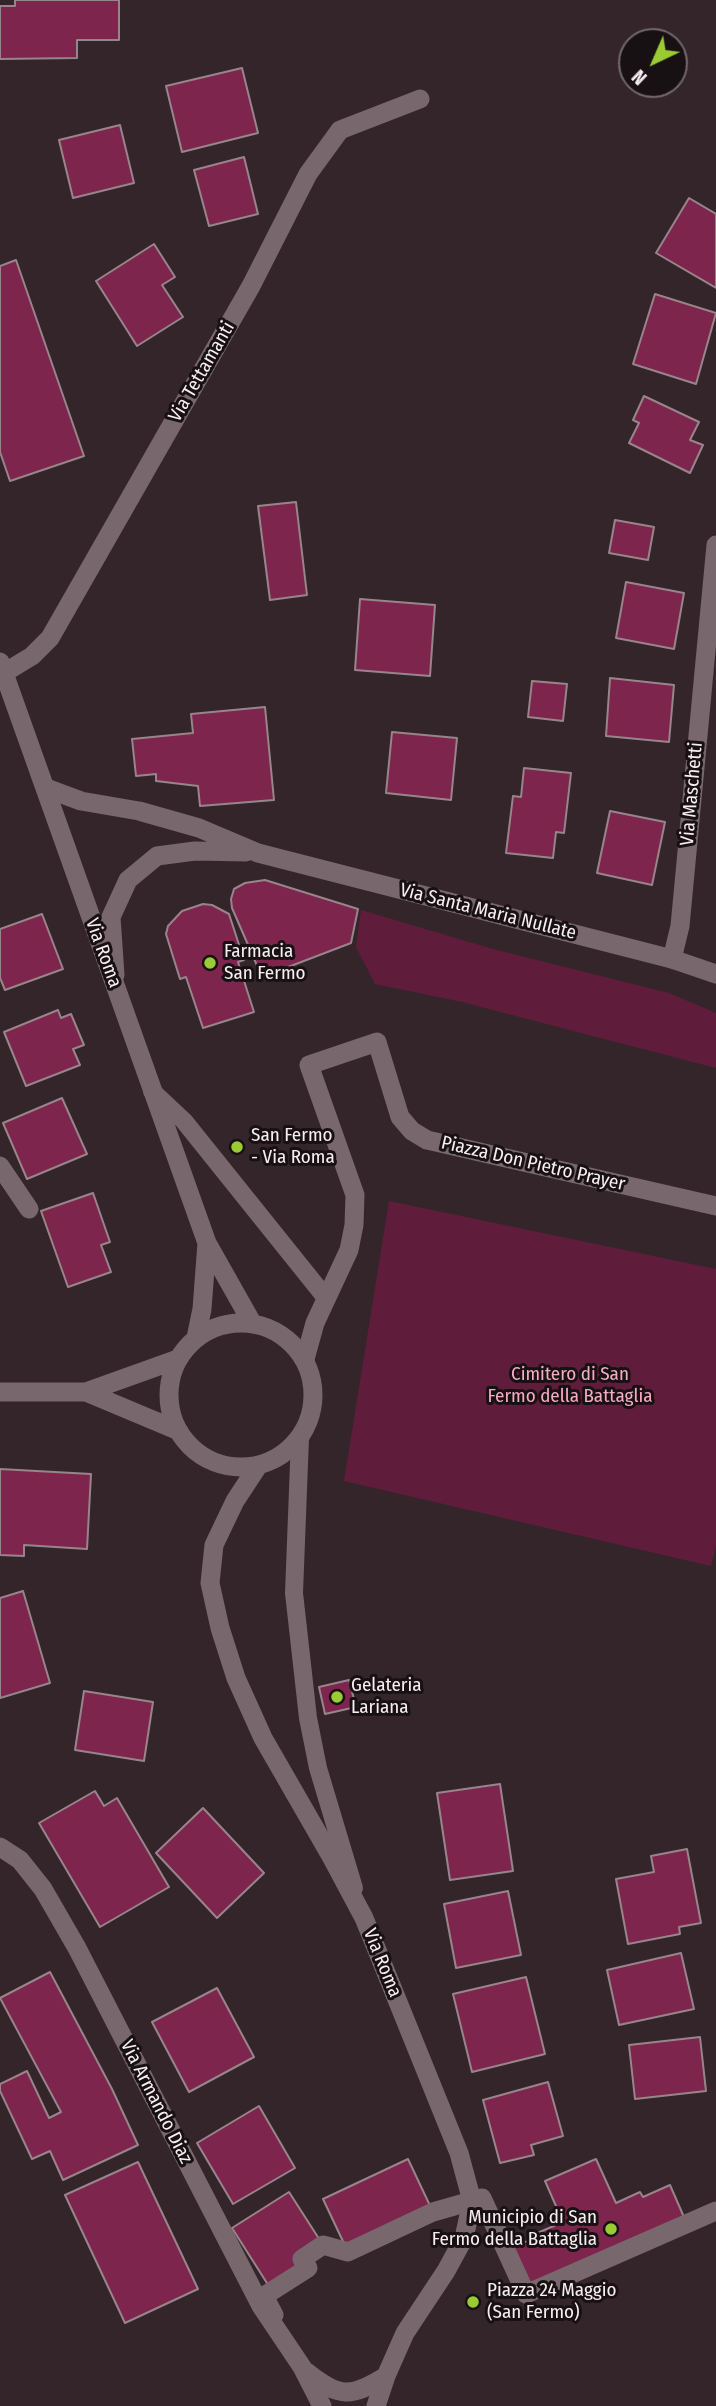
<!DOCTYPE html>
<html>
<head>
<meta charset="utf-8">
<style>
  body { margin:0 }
  #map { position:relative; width:716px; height:2406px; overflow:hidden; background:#34252b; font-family:"Fira Sans Condensed",sans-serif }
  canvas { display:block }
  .north { position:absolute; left:618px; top:28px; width:70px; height:70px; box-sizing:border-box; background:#171113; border:2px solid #71696c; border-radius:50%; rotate:224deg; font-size:19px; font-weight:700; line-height:28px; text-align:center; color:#f8eef1 }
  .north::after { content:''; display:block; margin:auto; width:24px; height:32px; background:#9acb34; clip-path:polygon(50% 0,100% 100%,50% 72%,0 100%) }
</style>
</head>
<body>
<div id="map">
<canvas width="716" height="2406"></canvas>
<div class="north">N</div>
</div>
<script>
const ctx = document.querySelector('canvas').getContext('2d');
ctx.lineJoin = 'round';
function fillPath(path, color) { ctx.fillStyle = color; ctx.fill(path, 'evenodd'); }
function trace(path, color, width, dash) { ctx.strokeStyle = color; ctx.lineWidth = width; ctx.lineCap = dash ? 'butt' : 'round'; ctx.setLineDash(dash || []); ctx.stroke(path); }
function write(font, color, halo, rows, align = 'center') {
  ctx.font = font + ' "Fira Sans Condensed",sans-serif'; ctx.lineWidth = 6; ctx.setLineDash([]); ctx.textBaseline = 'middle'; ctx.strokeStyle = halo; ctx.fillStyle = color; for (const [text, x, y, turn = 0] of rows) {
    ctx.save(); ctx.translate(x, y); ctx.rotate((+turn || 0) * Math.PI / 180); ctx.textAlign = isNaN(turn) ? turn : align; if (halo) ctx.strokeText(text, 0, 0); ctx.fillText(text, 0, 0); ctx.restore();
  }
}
fillPath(new Path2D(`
  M361 910 493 949 669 993 716 1013V1068L462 1002 375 984 356 947Z
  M389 1201 716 1269V1546L711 1566 344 1481Z`), '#601d3b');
const building = new Path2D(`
  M15 0H119V40H77V58L0 59V6H15Z
  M242 68 258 133 182 152 166 86Z
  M120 125 134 183 73 198 59 140Z
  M244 157 258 214 209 226 194 170Z
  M689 198 716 214V288L656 253Z
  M154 244 175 277 162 285 183 317 137 346 96 281Z
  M16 260 84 456 10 481 0 452V266Z
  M655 294 716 313 696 384 633 364Z
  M644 396 699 422 690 440 703 445 690 473 629 443 639 423 633 420Z
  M296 502 307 595 270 600 258 506Z
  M615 520 654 527 648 560 609 553Z
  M626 582 684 593 674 649 616 638Z
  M360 599 435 605 430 676 355 670Z
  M610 678 674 685 669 742 606 736Z
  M532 681 567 684 563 721 528 717Z
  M265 707 274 800 200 806 198 786 156 781V774L136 776 132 739 193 733 191 714Z
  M392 732 457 738 451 800 386 793Z
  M524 768 571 773 564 833 556 832 553 858 506 853 513 796 521 797Z
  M610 811 665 822 652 885 597 873Z
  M265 880 358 909 351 943 262 977 232 908 231 899 234 889 245 883Z
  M203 904 212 905 229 914 244 960 238 962 254 1012 203 1028 186 977 180 979 166 934 168 926 182 911Z
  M42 914 63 969 5 990 0 978V929Z
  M58 1010 61 1018 71 1014 84 1045 73 1049 80 1065 26 1086 4 1032Z
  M62 1098 87 1154 27 1179 3 1123Z
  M93 1193 110 1242 101 1245 111 1272 68 1287 41 1211Z
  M0 1469 91 1474 87 1549 24 1545V1556L0 1555Z
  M23 1591 50 1683 0 1698V1598Z
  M349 1680 356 1707 325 1714 319 1687Z
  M84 1691 153 1702 144 1761 75 1750Z
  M500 1784 513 1871 450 1880 437 1793Z
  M95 1791 104 1806 117 1798 169 1887 100 1927 39 1823Z
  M203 1808 264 1873 217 1918 156 1853Z
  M687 1849 701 1923 679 1927 680 1934 628 1944 616 1879 654 1872 651 1856Z
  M508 1891 521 1955 456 1968 444 1904Z
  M681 1953 694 2009 619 2025 607 1970Z
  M50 1972 112 2089 138 2145 63 2180 50 2151 32 2159 0 2091V2084L27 2071 49 2118 61 2112 0 1998Z
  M526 1977 545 2054 472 2072 453 1994Z
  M217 1988 254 2057 189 2092 152 2022Z
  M700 2037 706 2091 635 2099 629 2045Z
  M548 2082 563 2136 531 2145 534 2155 500 2163 483 2100Z
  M259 2106 295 2168 233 2204 197 2143Z
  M408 2159 433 2212 348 2252 323 2199Z
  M596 2159 616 2203 640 2192 643 2197 670 2185 687 2224 526 2294 507 2250 537 2237 535 2234 563 2222 545 2181Z
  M138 2162 198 2289 125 2323 65 2195Z
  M289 2192 323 2245 272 2291 232 2228Z`);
fillPath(building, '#7e254e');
trace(building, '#97858b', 2);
trace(new Path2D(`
  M152 1091 184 1121 326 1298
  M300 1438 294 1593 308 1718 318 1768 354 1888`), '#78676d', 18);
trace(new Path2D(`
  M274 2315 264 2296 308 2268 302 2259 323 2245 348 2252 433 2212 482 2198 526 2294 716 2211`), '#78676d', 19);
trace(new Path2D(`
  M4 673 32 656 50 638 251 286 308 174 340 130 420 99
  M672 959 680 926 716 545
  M0 1166 29 1209
  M305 1359 315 1323 349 1250 354 1225 355 1195 309 1065 377 1042 400 1117 412 1131 427 1140 716 1206`), '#78676d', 19);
trace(new Path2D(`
  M46 788 81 801 139 811 199 828 258 853 672 959 716 974
  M115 975 111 917 128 880 157 856 195 851 246 852`), '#78676d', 19);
trace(new Path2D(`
  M0 662 207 1243 251 1321
  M169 1395a72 72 0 1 1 144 0a72 72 0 1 1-144 0Z
  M196 1338 202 1309 207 1243
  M0 1392H86L178 1359
  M86 1392 179 1431
  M258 1466 235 1501 214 1545 210 1583 220 1628 236 1678 263 1738 332 1858 364 1918 459 2153 472 2201 464 2238 446 2271 405 2333 386 2376 376 2406
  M0 1847 20 1860 43 1889 77 1948 261 2306 302 2367 322 2406
  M307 2372C339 2398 351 2398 386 2376`), '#78676d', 19);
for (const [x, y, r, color] of [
  [210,963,7,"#9acb34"],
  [237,1147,7,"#9acb34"],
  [337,1697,7,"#9acb34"],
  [611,2229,7,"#9acb34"],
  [473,2302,7,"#9acb34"]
]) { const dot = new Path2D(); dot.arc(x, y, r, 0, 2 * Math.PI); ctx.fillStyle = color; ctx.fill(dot); trace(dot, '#171113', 2.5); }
write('19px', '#f8eef1', '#171113', [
  ["Via Tettamanti",202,372,-60],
  ["Via Maschetti",692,794,-85],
  ["Via Santa Maria Nullate",488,912,14],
  ["Via Roma",103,953,70],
  ["Piazza Don Pietro Prayer",533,1164,13],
  ["Via Roma",382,1963,68],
  ["Via Armando Diaz",156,2102,63]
]);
write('19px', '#f8eef1', '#171113', [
  ["Farmacia",224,952],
  ["San Fermo",224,974],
  ["San Fermo",251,1136],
  ["- Via Roma",251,1158],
  ["Gelateria",351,1686],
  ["Lariana",351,1708],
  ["Municipio di San",597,2218,"right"],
  ["Fermo della Battaglia",597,2240,"right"],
  ["Piazza 24 Maggio",487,2291],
  ["(San Fermo)",487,2313]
], 'left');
write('19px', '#f5aac5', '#171113', [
  ["Cimitero di San",570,1375],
  ["Fermo della Battaglia",570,1397]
]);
</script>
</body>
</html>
